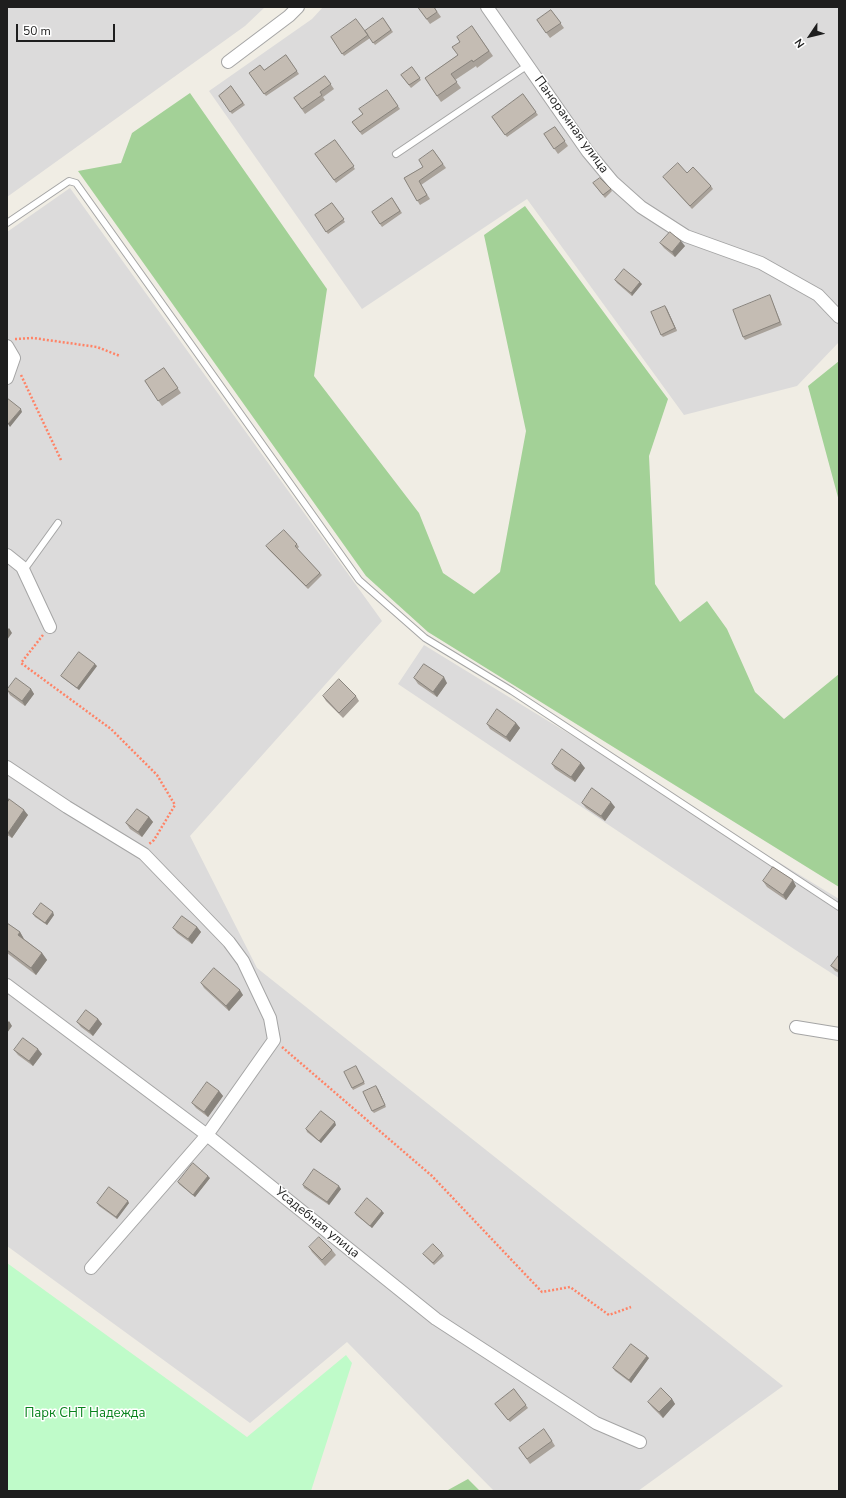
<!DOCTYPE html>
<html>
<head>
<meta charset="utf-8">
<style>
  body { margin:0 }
  #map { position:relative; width:846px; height:1498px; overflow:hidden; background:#f0ede4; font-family:"Nunito Sans",sans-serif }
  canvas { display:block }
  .frame { position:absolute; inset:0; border:8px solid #1e1e1e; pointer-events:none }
  .north { position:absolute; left:790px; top:16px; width:40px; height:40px; -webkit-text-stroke:3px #fff; paint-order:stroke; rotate:235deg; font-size:11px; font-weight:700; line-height:16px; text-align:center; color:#1e1e1e }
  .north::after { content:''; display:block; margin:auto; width:14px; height:18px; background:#1e1e1e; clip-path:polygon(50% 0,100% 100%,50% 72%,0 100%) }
  .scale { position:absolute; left:16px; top:24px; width:99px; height:18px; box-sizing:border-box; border:2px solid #1e1e1e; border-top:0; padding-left:5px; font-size:12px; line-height:14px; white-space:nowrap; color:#1e1e1e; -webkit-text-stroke:3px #fff; paint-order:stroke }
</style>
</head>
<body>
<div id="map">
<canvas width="846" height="1498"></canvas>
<div class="frame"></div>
<div class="north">N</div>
<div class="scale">50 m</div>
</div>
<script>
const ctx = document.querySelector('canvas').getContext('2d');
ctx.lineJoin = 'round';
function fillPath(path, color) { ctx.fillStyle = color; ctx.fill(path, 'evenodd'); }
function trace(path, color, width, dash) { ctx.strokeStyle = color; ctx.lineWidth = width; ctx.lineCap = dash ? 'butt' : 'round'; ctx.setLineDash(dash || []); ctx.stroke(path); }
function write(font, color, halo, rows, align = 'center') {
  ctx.font = font + ' "Nunito Sans",sans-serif'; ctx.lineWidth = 3; ctx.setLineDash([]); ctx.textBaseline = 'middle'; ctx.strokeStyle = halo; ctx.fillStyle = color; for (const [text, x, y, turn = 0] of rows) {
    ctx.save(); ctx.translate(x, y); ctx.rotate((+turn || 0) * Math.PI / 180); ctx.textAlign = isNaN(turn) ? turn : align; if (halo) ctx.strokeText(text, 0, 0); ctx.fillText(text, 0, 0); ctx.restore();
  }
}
fillPath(new Path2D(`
  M7 7H265L245 26 7 197Z
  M323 7H839V342L797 386 684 415 527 199 362 309 209 91 312 19Z
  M70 188 382 621 190 836 257 968 783 1386 638 1491H494L347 1342 250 1423 7 1246V232Z
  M424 645 839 899V978L794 949 398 684Z`), '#dcdbdb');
fillPath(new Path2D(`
  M190 93 327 289 314 376 419 513 443 573 474 594 500 572 526 431 484 235 525 206 668 399 649 456 655 584 680 622 707 601 727 629 755 692 784 719 839 674V887L428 632 366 576 78 171 121 163 132 133Z
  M839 361V501L808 386Z
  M468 1479 480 1491H448V1490Z`), '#a3d197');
fillPath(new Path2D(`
  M7 1263 247 1437 346 1355 352 1363 311 1491H7Z`), '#bffbc9');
const service = new Path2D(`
  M396 154 528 65
  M7 223 69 181 76 183 359 580 425 638 512 691 839 907
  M24 570 58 523`);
const minor = new Path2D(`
  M487 7 588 152 613 182 641 207 686 236 761 263 818 295 839 317
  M228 62 289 16 298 7
  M7 346 14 358 7 378
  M7 555 22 567 50 627
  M7 767 67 807 144 854 229 942 243 961 270 1018 274 1040 207 1135 91 1268
  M7 985 207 1135 436 1319 596 1423 640 1442
  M796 1027 839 1034`);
trace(service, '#a5a5a5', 8);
trace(minor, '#a5a5a5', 14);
trace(new Path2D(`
  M15 339 33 338 97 347 120 356
  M21 375 61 460
  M43 635 21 663 111 729 157 775 175 805 154 840 149 844
  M282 1047 432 1176 542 1292 570 1287 609 1315 631 1307`), '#ff8366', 2.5, [2, 2]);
trace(service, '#fff', 6);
trace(minor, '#fff', 12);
fillPath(new Path2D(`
  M418 7H434L441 17 430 24Z
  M551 10 564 28 550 38 537 20Z
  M383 18 393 32 375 45 370 38 344 56 331 37 368 35Z
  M472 26 493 56 477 68 476 66 455 80 461 88 441 102 425 78 458 55 460 42Z
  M286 55 299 74 266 96 249 73 264 70Z
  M412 67 421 80 411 88 401 75Z
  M325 76 334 89 323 97 325 100 305 114 294 98Z
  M231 86 245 105 232 114 219 96Z
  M387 90 400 109 362 135 352 122 363 114Z
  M523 94 538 115 507 137 492 117Z
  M555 127 568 146 558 154 544 134Z
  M335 140 355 169 336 183 315 154Z
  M433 150 446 168 421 185 430 199 420 205 404 178 423 167Z
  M687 173 711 186 713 189 692 209 663 177Z
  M593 183 611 189 612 191 605 198Z
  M392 198 402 213 382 227 372 212Z
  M332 203 345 222 328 234 315 215Z
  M660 243 685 246 675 257 664 248Z
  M615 280 642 284 632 296 617 283Z
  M770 295 771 298 782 325 745 340 743 337Z
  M665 306 667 309 677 331 663 337 661 335Z
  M164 368 181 393 162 406 145 381Z
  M297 544 299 547 297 549 322 575 308 589 268 549 266 546Z
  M97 666 79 690 63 678 61 676Z
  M414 678 447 683 437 697 418 684Z
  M31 689 34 694 25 706 10 695 7 690Z
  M323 696H356L359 701 343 718 326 701Z
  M516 723 520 728 510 742 490 729 487 724Z
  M552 764 585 768 575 782 555 769Z
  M7 801 28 815 12 838 7 835Z
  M582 803 615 807 605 821 586 808Z
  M149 817 153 822 142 837 130 829 126 823Z
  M763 881 796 886 786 900 767 887Z
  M33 914 54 915 47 925 35 917Z
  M7 923 20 932 24 939 42 953 47 960 36 975 7 953Z
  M197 927 201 932 192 944 177 933 173 928Z
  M839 955V973L835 971 831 966Z
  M201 983 243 995 229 1011 204 988Z
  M98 1019 102 1024 93 1036 81 1027 77 1022Z
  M14 1050 42 1054 33 1066 18 1055Z
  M356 1066 365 1084 353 1090 352 1088Z
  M378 1089 386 1107 374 1113 372 1111Z
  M219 1091 223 1096 208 1117 196 1108 192 1103Z
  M336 1125 321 1143 307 1132 306 1129Z
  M210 1178 195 1197 179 1184 178 1182Z
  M303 1185 341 1189 329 1205 304 1188Z
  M97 1203H129L117 1219 99 1206Z
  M355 1213H384L372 1228 356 1215Z
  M309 1247 332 1250 336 1255 325 1266 312 1252Z
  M442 1253 444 1256 434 1265 423 1254Z
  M649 1358 631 1383 615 1371 613 1368Z
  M514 1389 528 1408 510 1422 495 1404Z
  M672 1399 675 1404 663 1418 652 1407 648 1402Z
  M552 1441 555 1446 530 1464 519 1448Z`), '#a9a29a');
fillPath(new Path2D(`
  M681 241 685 246 675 257 672 252Z
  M640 282 642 284 632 296 631 293Z
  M665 306 667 309 677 331 675 328Z
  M21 409 22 412 10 427 8 424Z
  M9 628 12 633 7 640V630Z
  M95 664 97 666 79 690 77 688Z
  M444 677 447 683 437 697 433 692Z
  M31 689 34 694 25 706 22 701Z
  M516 723 520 728 510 742 506 737Z
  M581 763 585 768 575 782 571 777Z
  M611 802 615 807 605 821 601 816Z
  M24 810 28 815 12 838 8 833Z
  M149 817 153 822 142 837 138 832Z
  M793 880 796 886 786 900 783 895Z
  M53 912 54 915 47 925 45 923Z
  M197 927 201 932 192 944 188 939Z
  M20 932 24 939 18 935Z
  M42 953 47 960 36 975 31 968Z
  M240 990 243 995 229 1011 226 1006Z
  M98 1019 102 1024 93 1036 89 1031Z
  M9 1021 12 1026 7 1033V1023Z
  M38 1049 42 1054 33 1066 29 1061Z
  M376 1086 378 1089 386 1107 385 1105Z
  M219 1091 223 1096 208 1117 204 1112Z
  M335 1122 336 1125 321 1143 319 1141Z
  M208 1176 210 1178 195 1197 193 1195Z
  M339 1186 341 1189 329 1205 327 1202Z
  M128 1201 129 1203 117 1219 116 1217Z
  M382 1211 384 1213 372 1228 370 1226Z
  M647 1356 649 1358 631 1383 629 1380Z
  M672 1399 675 1404 663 1418 659 1412Z`), '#89847d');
const building = new Path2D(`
  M418 7H434L437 12 427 19Z
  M551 10 561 23 546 33 537 20Z
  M383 18 391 30 373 43 365 31Z
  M356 19 368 35 342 54 331 37Z
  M472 26 489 51 473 62 472 60 451 74 457 82 437 96 425 78 458 55 452 47 460 42 457 37Z
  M286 55 297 71 264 94 249 73 260 65 264 70Z
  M412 67 420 78 409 85 401 75Z
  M325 76 331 84 320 92 322 95 302 109 294 98Z
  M231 86 243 103 230 112 219 96Z
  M387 90 398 106 360 132 352 122 363 114 359 109Z
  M523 94 536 112 505 135 492 117Z
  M555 127 565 141 554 149 544 134Z
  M335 140 354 166 334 180 315 154Z
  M433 150 443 164 419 181 427 195 417 201 404 178 423 167 419 160Z
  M678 163 687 173 693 167 711 186 690 206 663 177Z
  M600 178 611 189 603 195 593 183Z
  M392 198 400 211 380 224 372 212Z
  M332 203 344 219 326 232 315 215Z
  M670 232 681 241 672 252 660 243Z
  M624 269 640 282 631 293 615 280Z
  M770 295 780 322 743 337 733 310Z
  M665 306 675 328 661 335 651 312Z
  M164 368 178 388 158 401 145 381Z
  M7 398 21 409 8 424H7Z
  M284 530 297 544 295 546 320 573 306 586 266 546Z
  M79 652 95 664 77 688 61 676Z
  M424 664 444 677 433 692 414 678Z
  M16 678 31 689 22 701 7 690Z
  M339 679 356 696 339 713 323 696Z
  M497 709 516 723 506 737 487 724Z
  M562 749 581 763 571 777 552 764Z
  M592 788 611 802 601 816 582 803Z
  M9 799 24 810 8 833 7 832V801H8Z
  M137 809 149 817 138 832 126 823Z
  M773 867 793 880 783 895 763 881Z
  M41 903 53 912 45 923 33 914Z
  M182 916 197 927 188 939 173 928Z
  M7 923 20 932 18 935 42 953 31 968 7 950Z
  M839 955V971L831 966Z
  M214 968 240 990 226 1006 201 983Z
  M86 1010 98 1019 89 1031 77 1022Z
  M23 1038 38 1049 29 1061 14 1050Z
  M356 1066 364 1082 352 1088 344 1072Z
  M207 1082 219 1091 204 1112 192 1103Z
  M376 1086 385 1105 372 1111 363 1092Z
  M321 1111 335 1122 319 1141 306 1129Z
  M193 1163 208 1176 193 1195 178 1182Z
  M314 1169 339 1186 327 1202 303 1185Z
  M109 1187 128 1201 116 1217 97 1203Z
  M367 1198 382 1211 370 1226 355 1213Z
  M319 1237 332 1250 322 1260 309 1247Z
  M433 1244 442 1253 433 1263 423 1254Z
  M631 1344 647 1356 629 1380 613 1368Z
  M661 1388 672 1399 659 1412 648 1402Z
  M514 1389 526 1405 508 1420 495 1404Z
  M544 1429 552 1441 527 1459 519 1448Z`);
fillPath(building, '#c4bcb3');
trace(building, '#89847d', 1);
write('13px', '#1e1e1e', '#fff', [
  ["Панорамная улица",571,125,54],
  ["Усадебная улица",317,1223,39]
]);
write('13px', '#07821c', '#fff', [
  ["Парк СНТ Надежда",85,1414]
]);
</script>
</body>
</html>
